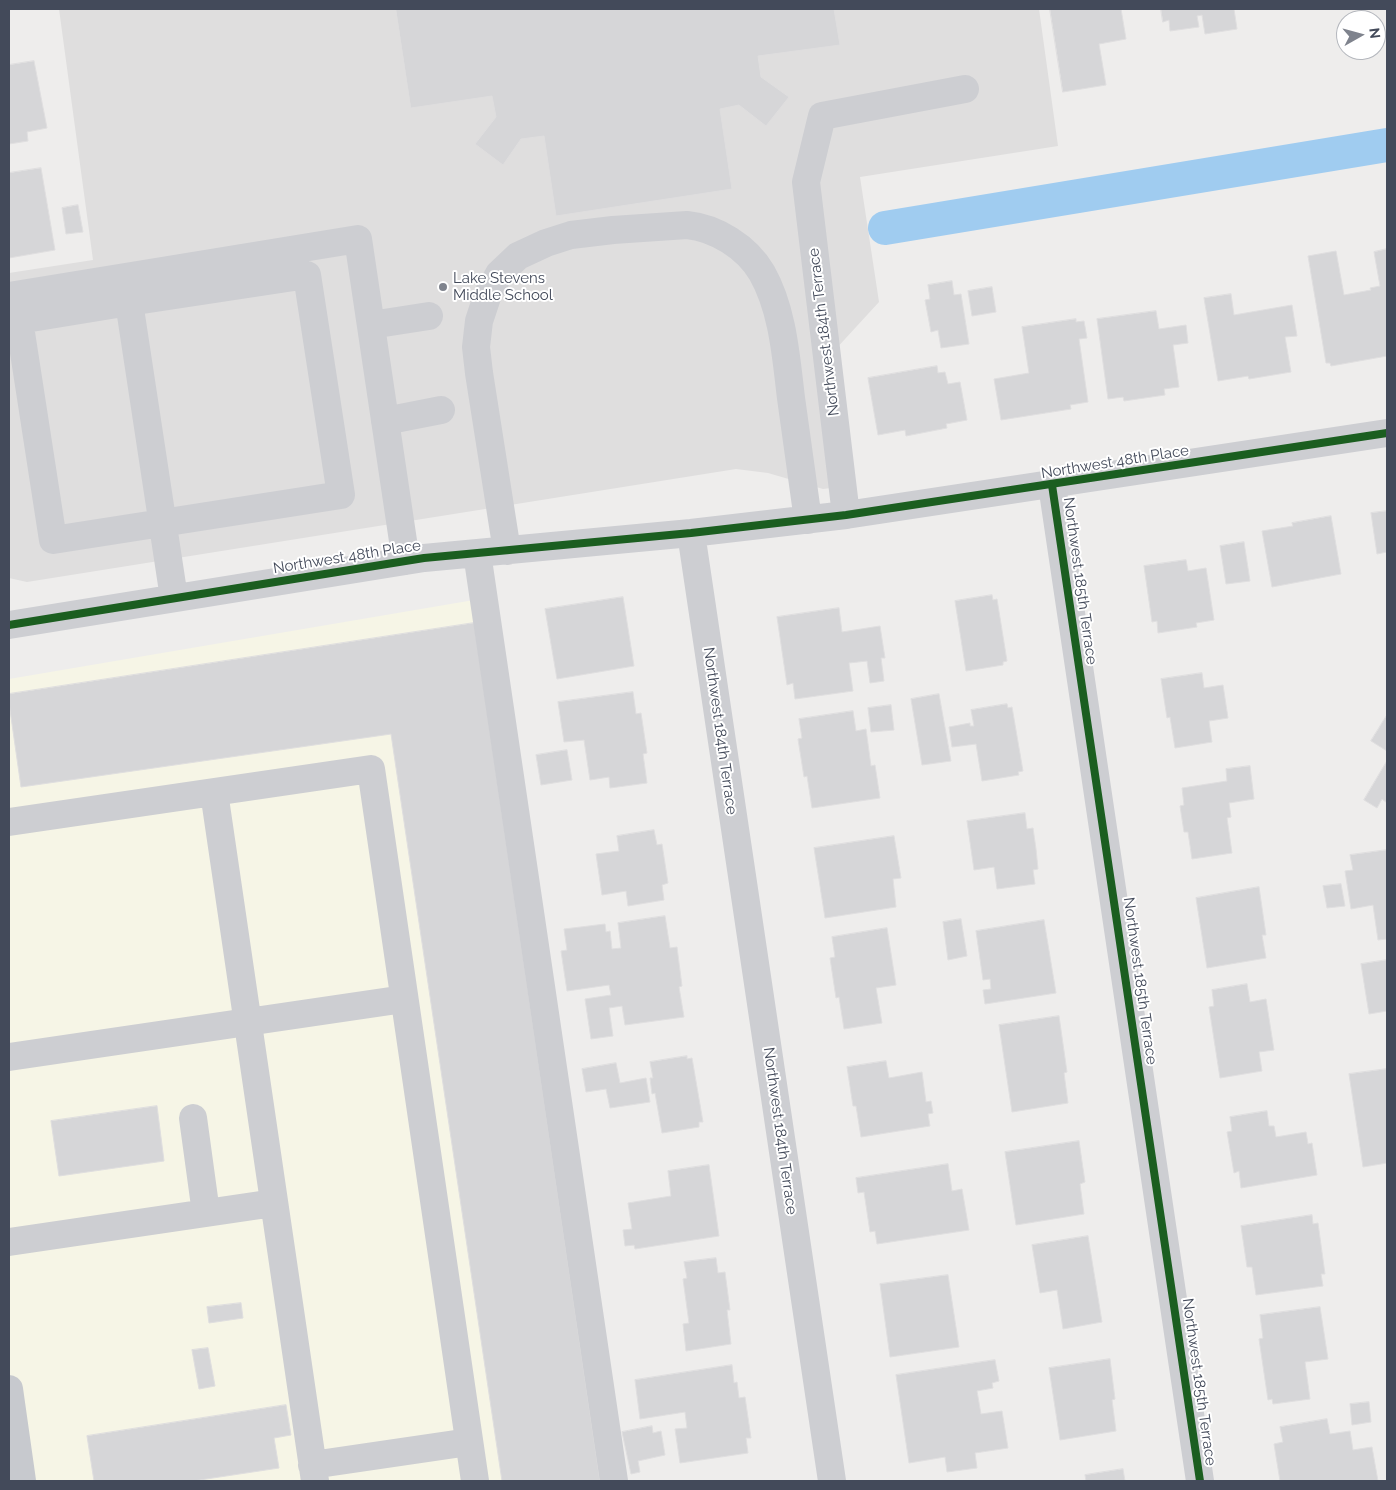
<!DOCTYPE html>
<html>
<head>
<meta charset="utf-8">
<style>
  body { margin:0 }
  #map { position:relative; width:1396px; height:1490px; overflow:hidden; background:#eeedec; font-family:Raleway,sans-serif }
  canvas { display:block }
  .frame { position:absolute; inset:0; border:10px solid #434a5a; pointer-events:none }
  .north { position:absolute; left:1336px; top:10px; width:50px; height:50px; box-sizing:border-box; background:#fff; border:1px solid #b4b7bd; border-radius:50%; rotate:83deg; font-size:14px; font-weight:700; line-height:20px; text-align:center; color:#434a5a }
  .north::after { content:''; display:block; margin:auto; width:18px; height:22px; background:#7f838d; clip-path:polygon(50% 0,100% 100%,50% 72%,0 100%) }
</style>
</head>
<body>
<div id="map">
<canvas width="1396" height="1490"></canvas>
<div class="frame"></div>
<div class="north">N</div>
</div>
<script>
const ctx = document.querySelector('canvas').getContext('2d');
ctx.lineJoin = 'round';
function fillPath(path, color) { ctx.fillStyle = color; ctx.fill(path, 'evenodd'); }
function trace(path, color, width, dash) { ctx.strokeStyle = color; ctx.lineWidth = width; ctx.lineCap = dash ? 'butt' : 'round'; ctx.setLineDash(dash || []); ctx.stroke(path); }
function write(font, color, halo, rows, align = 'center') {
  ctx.font = font + ' Raleway,sans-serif'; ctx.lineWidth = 4; ctx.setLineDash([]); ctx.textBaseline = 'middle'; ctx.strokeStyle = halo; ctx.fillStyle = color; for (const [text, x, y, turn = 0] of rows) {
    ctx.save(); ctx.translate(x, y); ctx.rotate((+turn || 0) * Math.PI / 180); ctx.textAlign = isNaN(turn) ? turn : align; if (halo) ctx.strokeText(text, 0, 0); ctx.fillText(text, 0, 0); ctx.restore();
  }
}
fillPath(new Path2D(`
  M474 600 604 1481H9V679Z`), '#f6f5e6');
fillPath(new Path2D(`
  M59 9H1039L1058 146 860 177 879 302 834 351 854 485 823 489 768 473 736 469 27 582 9 578V273L93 260Z`), '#dfdede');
trace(new Path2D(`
  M885 228 1387 145`), '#a0ccf0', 34);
const building = new Path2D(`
  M396 9H834L840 45 758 56 761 77 789 97 766 126 739 105 720 109 732 189 556 216 544 136 521 139 503 165 475 144 496 117 492 96 411 108Z
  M1050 9H1121L1126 39 1099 44 1106 85 1063 92Z
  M1161 9H1234L1237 29 1205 34 1202 15 1197 16 1199 27 1170 31 1169 20 1163 22Z
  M34 61 47 128 27 132 28 141 9 144V65Z
  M41 168 55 250 9 258V173Z
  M78 205 83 232 66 234 62 208Z
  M1387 249V356L1331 366 1330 363H1326L1308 256 1336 251 1344 295 1371 290 1370 288 1380 286 1374 252Z
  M952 281 954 295 961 294 969 344 941 348 938 330 931 332 925 300 930 299 928 285Z
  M992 287 996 312 972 316 968 291Z
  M1231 294 1234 315 1292 305 1297 336 1285 337 1291 372 1249 379 1248 376 1218 381 1204 298Z
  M1156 311 1159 329 1186 325 1188 343 1173 345 1179 387 1164 389 1165 395 1124 401 1123 397 1108 399 1097 319Z
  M1076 319V322L1084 321 1087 338 1079 339 1088 402 1070 405 1071 409 1001 420 994 379 1029 373 1022 327Z
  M937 366 938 373 945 372 948 384 960 382 967 420 946 424 947 428 906 436 905 430 878 435 868 378Z
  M1387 511V552L1377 554 1371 513Z
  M1331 516 1341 574 1272 587 1262 531 1293 526 1292 523Z
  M1244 542 1250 581 1226 584 1220 546Z
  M1186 560 1188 571 1206 568 1214 620 1196 623 1197 627 1158 633 1157 621 1152 622 1144 566Z
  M992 595 993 600 997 599 1007 661 1003 662V665L966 671 955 601Z
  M623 597 634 666 557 679 545 609Z
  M839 608 842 632 880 626 885 658H881L884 681 870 683 867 661 849 663 853 691 795 699 793 683 787 685 777 617Z
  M474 623 600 1481H502L391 734 21 787 9 703V694Z
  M1202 673 1204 688 1223 685 1228 718 1209 721 1212 742 1175 748 1170 717 1167 718 1161 679Z
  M633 692 636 714 641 713 647 753 643 754 647 783 610 788 609 777 590 780 584 740 564 742 558 702Z
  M939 694 951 761 922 765 911 699Z
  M1007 704 1008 708 1012 707 1023 771 1018 772 1019 775 982 781 976 744 952 747 949 727 970 723V726H974L971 710Z
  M891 705 894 730 871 732 868 708Z
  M853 711 856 731 866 729 871 766 875 765 880 798 812 808 807 776 804 777 798 739 802 738 799 719Z
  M1387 715V751L1371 741Z
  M567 750 572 780 541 785 536 755Z
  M1387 761V803L1382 799 1377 808 1364 800Z
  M1250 766 1254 799 1229 803 1231 817 1227 818 1232 853 1192 859 1188 832H1184L1180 806 1184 805 1182 788 1227 781 1226 769Z
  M1025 813 1027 829 1033 828 1036 849 1038 869 1033 870 1035 884 997 889 994 867 974 870 967 821Z
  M654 830 657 845 662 844 668 883 662 885 664 900 628 906 626 891 602 895 596 854 619 851 617 836Z
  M894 836 901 878 893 879 896 907 825 918 814 848Z
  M1387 850V939L1378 940 1373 905 1351 909 1345 871 1353 870 1350 855Z
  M1341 884 1345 906 1327 908 1323 886Z
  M1259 887 1266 935H1262L1266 958 1207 968 1196 898Z
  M665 916 670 948 677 947 682 986 679 987 684 1017 625 1025 622 1006 609 1008 613 1036 591 1039 585 999 611 995 609 985 567 991 561 951 567 950 564 929 605 924 606 932 610 931 612 949 621 948 618 923Z
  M961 919 967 956 948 960 943 922Z
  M1044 920 1056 993 985 1004 983 990 991 989 990 979 983 980 976 931Z
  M887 928 896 985 876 988 882 1023 844 1029 839 997 836 998 830 958 835 957 832 937Z
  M1387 960V1011L1369 1014 1361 964Z
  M1247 984 1250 1002 1266 999 1274 1050 1259 1052 1262 1071 1220 1078 1209 1007 1214 1006 1212 990Z
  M1059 1016 1067 1072 1064 1073 1068 1103 1012 1112 999 1025Z
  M687 1056V1059L692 1058 703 1122H699V1127L662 1133 655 1093 652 1094 650 1078H653L650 1062Z
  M886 1061 889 1078 922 1072 926 1102 931 1101 933 1113 928 1114 930 1126 861 1137 856 1106H853L847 1067Z
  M616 1063 620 1083 646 1078 650 1102 610 1108 606 1089 586 1092 582 1069Z
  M1387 1069V1163L1363 1167 1349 1074Z
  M157 1106 164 1161 59 1176 51 1121Z
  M1267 1111 1269 1126H1274L1276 1137 1306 1132 1308 1144 1312 1143 1317 1175 1241 1188 1239 1171 1234 1173 1227 1132 1232 1131 1230 1117Z
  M1079 1141 1085 1182 1080 1184 1084 1214 1016 1225 1005 1152Z
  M948 1164 952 1191 962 1189 969 1230 877 1244 875 1231 870 1232 864 1192 858 1193 856 1178Z
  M709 1165 719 1236 635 1249 634 1245 625 1246 623 1230 632 1229 628 1203 671 1196 668 1171Z
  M1312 1215 1313 1224 1318 1223 1325 1274H1321L1323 1286 1256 1295 1252 1267H1247L1241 1226Z
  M1088 1236 1102 1322 1063 1329 1057 1290 1040 1293 1032 1245Z
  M716 1258 718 1273 725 1272 730 1310H727L731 1344 686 1351 683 1324 689 1323 683 1279 687 1278 684 1262Z
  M948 1275 959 1347 890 1357 880 1284Z
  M241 1303 243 1318 209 1323 207 1307Z
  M1320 1307 1328 1359 1305 1362 1310 1399 1273 1404 1272 1399 1268 1400 1259 1339 1263 1338 1260 1315Z
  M208 1348 215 1386 199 1389 192 1350Z
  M1110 1359 1115 1399 1112 1400 1116 1431 1060 1440 1049 1368Z
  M995 1360 999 1381 992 1383 993 1388 977 1391 981 1414 1002 1411 1008 1448 975 1453 977 1468 947 1472 945 1457 909 1463 896 1375Z
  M732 1365 734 1383 737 1382 739 1398 745 1397 751 1438H746L748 1453 680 1463 675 1429 687 1428 685 1412 640 1419 635 1380Z
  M1369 1402 1371 1422 1352 1425 1350 1404Z
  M286 1405 291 1435 274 1438 279 1468 193 1481H94L87 1436Z
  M1327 1419 1330 1434 1350 1431 1353 1450 1372 1447 1378 1481H1280L1274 1444 1283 1442 1280 1427Z
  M652 1426 653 1433 661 1431 665 1455 638 1461 640 1472 631 1474 622 1432Z
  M1123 1469 1125 1481H1086L1085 1475Z`);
fillPath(building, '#d6d6d8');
trace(building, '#dfdedf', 1);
trace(new Path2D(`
  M9 296 358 239 406 561
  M129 302 19 320 53 540C149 525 245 510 341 495L307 275 129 302 174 598
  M371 325 429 316
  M385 421 441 410
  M1052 485 1200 1481
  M846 515 806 182 822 116 965 89
  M691 533 832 1481
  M507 551 479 373 476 347 479 321 488 294 499 274 518 256 546 243 571 235 613 230 687 225C716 228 747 247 762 273 783 310 786 357 791 398 797 439 802 479 808 520
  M477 553 614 1481
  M9 625 424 558 691 533 846 515 1387 433
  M214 792 315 1481
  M9 822 371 769 475 1481
  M9 1057 404 999
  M193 1118 206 1213
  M9 1242 274 1203
  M312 1465 469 1442`), '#cdced2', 28);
trace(new Path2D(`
  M9 1389 22 1481`), '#c7c9ce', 28);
trace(new Path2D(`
  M1052 485 1200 1481
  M9 625 424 558 691 533 846 515 1387 433`), '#1b5e20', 8);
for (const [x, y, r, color] of [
  [443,287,5,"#7f838d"]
]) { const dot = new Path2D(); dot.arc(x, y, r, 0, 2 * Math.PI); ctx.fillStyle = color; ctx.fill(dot); trace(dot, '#fff', 2); }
write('15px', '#434a5a', '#fff', [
  ["Lake Stevens",453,278],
  ["Middle School",453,295]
], 'left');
write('15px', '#434a5a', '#fff', [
  ["Northwest 184th Terrace",824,332,-97],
  ["Northwest 48th Place",1115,462,-9],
  ["Northwest 48th Place",347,557,-9],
  ["Northwest 185th Terrace",1080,581,82],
  ["Northwest 184th Terrace",720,731,82],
  ["Northwest 185th Terrace",1140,981,82],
  ["Northwest 184th Terrace",780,1131,82],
  ["Northwest 185th Terrace",1199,1382,82]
]);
</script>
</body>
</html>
